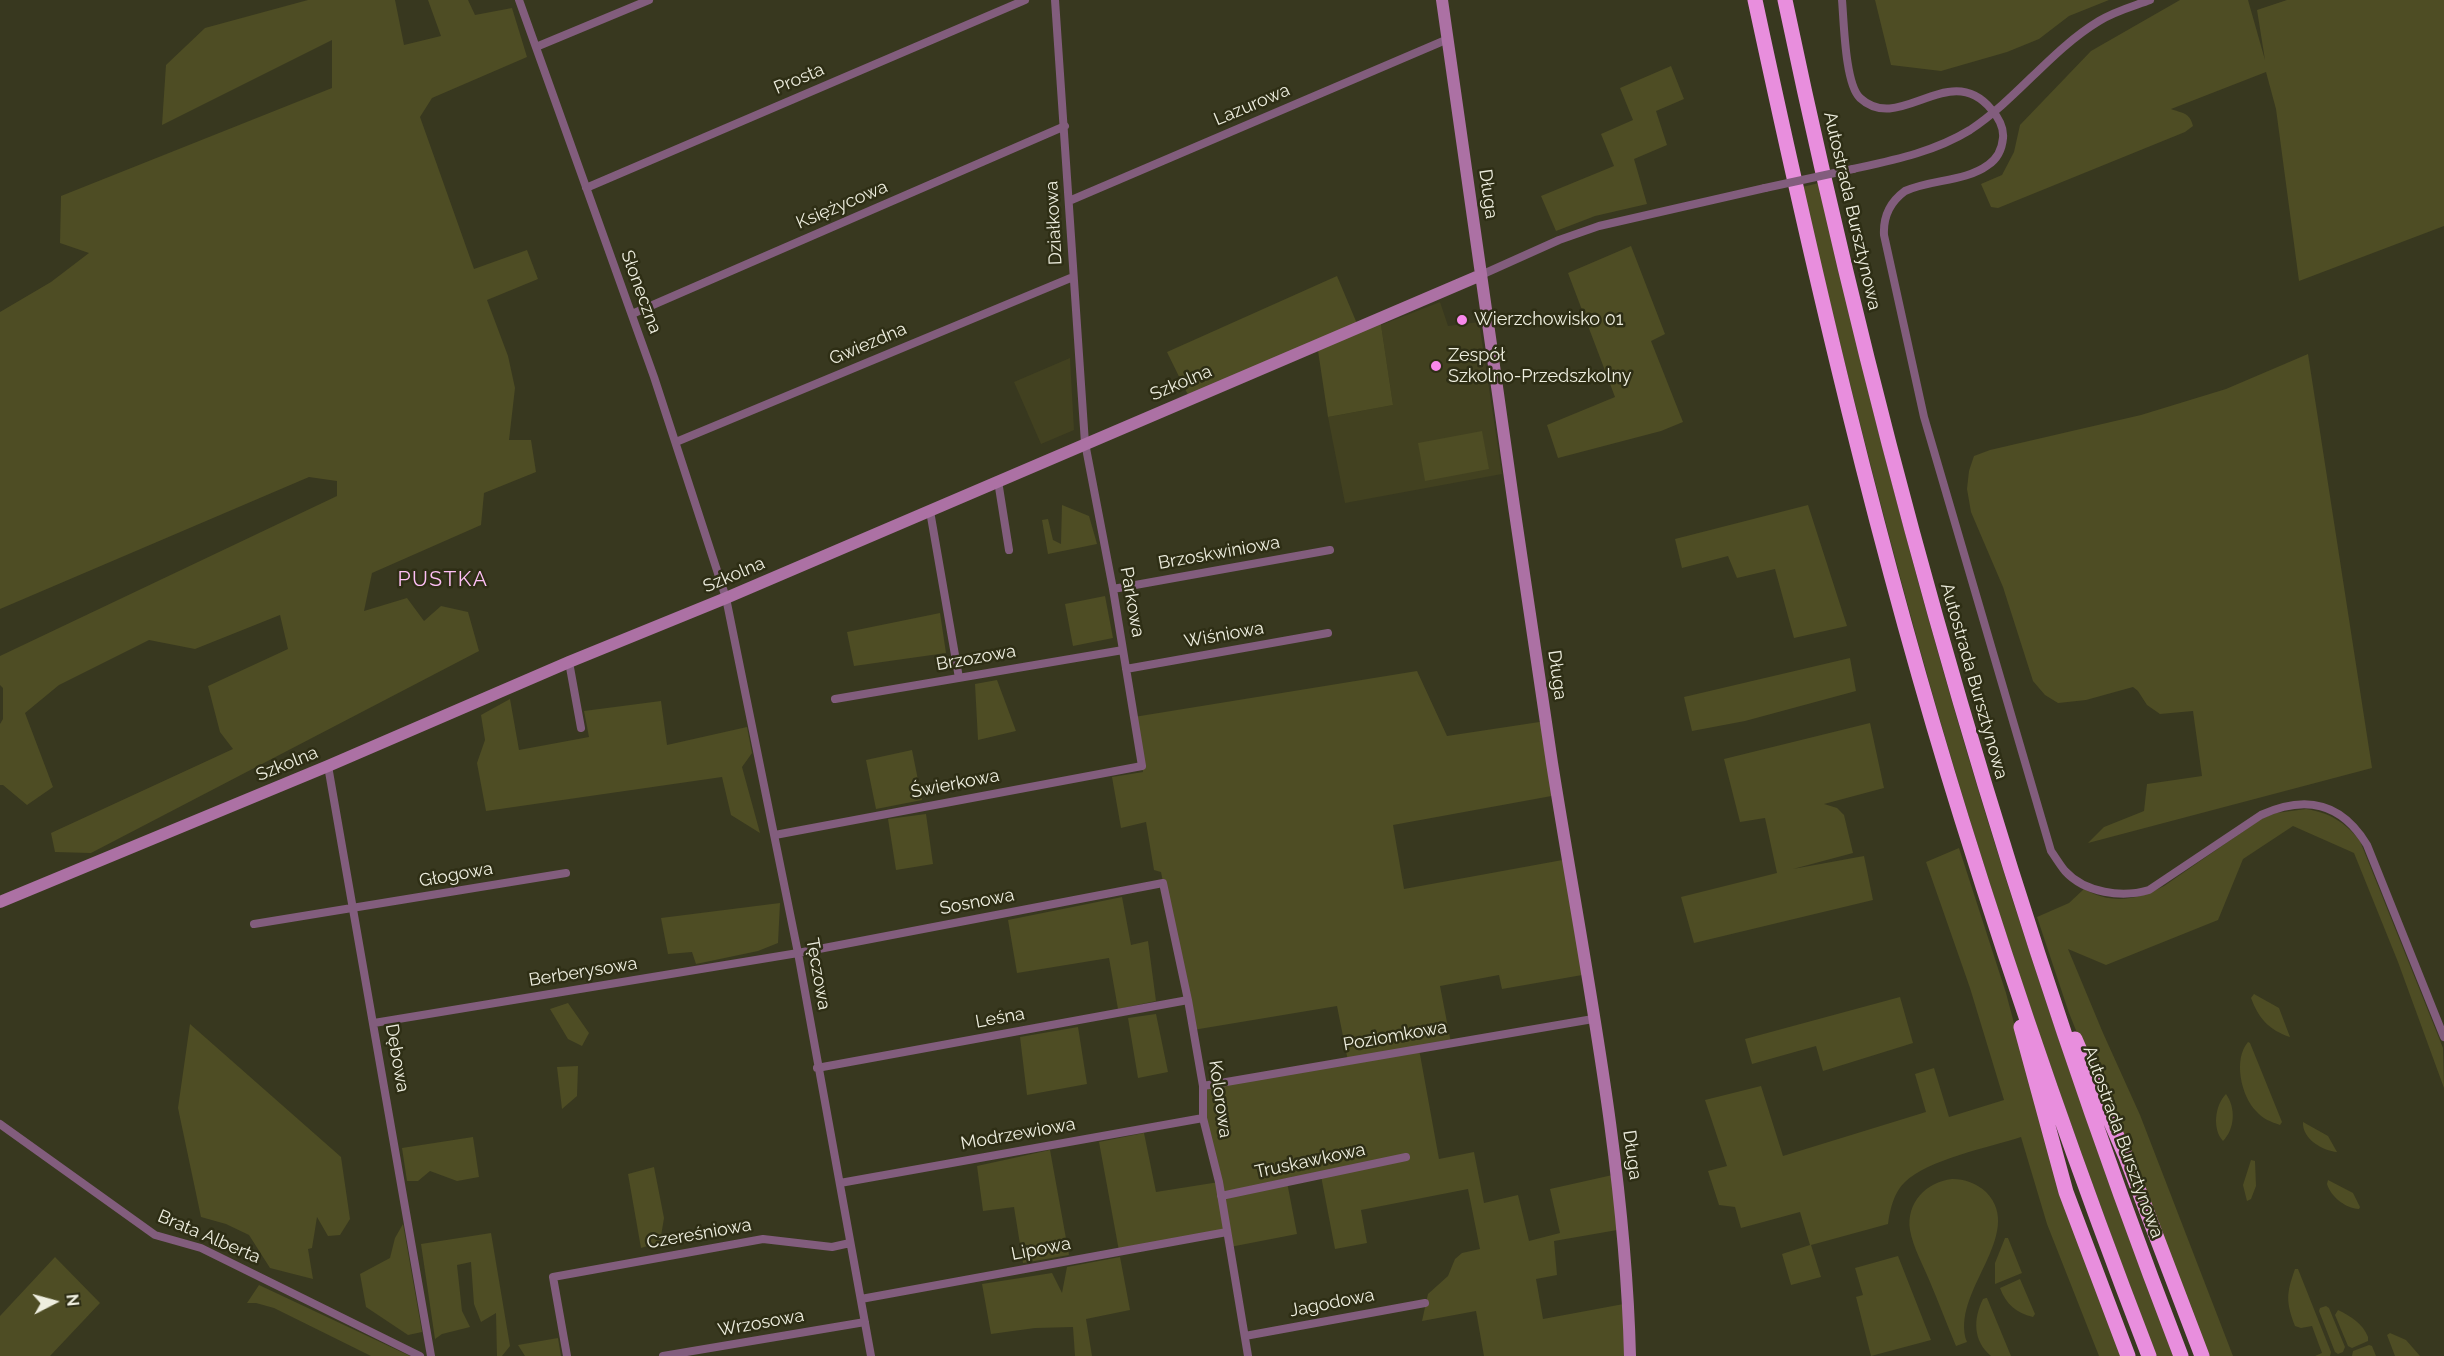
<!DOCTYPE html>
<html>
<head>
<meta charset="utf-8">
<style>
  body { margin:0 }
  #map { position:relative; width:2444px; height:1356px; overflow:hidden; background:#38381f; font-family:Raleway,sans-serif }
  canvas { display:block }
  .north { position:absolute; left:24px; top:1272px; width:60px; height:60px; -webkit-text-stroke:4px #2e2e15; paint-order:stroke; rotate:84deg; font-size:16px; font-weight:700; line-height:24px; text-align:center; color:#eeeedf }
  .north::after { content:''; display:block; margin:auto; width:21px; height:27px; background:#eeeedf; clip-path:polygon(50% 0,100% 100%,50% 72%,0 100%) }
</style>
</head>
<body>
<div id="map">
<canvas width="2444" height="1356"></canvas>
<div class="north">N</div>
</div>
<script>
const ctx = document.querySelector('canvas').getContext('2d');
ctx.lineJoin = 'round';
function fillPath(path, color) { ctx.fillStyle = color; ctx.fill(path, 'evenodd'); }
function trace(path, color, width, dash) { ctx.strokeStyle = color; ctx.lineWidth = width; ctx.lineCap = dash ? 'butt' : 'round'; ctx.setLineDash(dash || []); ctx.stroke(path); }
function write(font, color, halo, rows, align = 'center') {
  ctx.font = font + ' Raleway,sans-serif'; ctx.lineWidth = 5; ctx.setLineDash([]); ctx.textBaseline = 'middle'; ctx.strokeStyle = halo; ctx.fillStyle = color; for (const [text, x, y, turn = 0] of rows) {
    ctx.save(); ctx.translate(x, y); ctx.rotate((+turn || 0) * Math.PI / 180); ctx.textAlign = isNaN(turn) ? turn : align; if (halo) ctx.strokeText(text, 0, 0); ctx.fillText(text, 0, 0); ctx.restore();
  }
}
fillPath(new Path2D(`
  M1440 302 1448 326 1479 322 1502 474 1345 503 1328 417 1393 405 1381 325Z
  M1070 358 1074 430 1041 444 1014 382Z`), '#424120');
fillPath(new Path2D(`
  M308 0H395L404 45 441 36 428 0H468L475 15 512 8 527 57 432 98 420 117 474 269 527 250 538 279 487 300 508 356 515 388 509 440H531L536 472 484 493 481 525 372 573 364 611 407 598 424 621 441 606 468 612 479 651 91 853 55 852 51 833 233 749 220 732 208 686 288 649 280 615 195 649 149 640 59 685 25 713 53 787 27 805 3 785H0V724L3 719V688L0 685V656L337 496V481L309 477 0 609V312L51 282 89 253 60 243 61 196 332 88V40L162 125 166 65 205 28Z
  M1875 0H2109L2069 16 2039 39 2007 52 1941 71 1891 65Z
  M2180 0H2248L2265 60 2257 10 2287 0H2444V226L2299 281 2276 109 2266 72 2171 109C2181 113 2190 112 2193 126L2185 132 1998 208 1991 207 1981 184 2002 175 2014 152 2020 125 2091 51Z
  M1671 66 1684 99 1656 111 1667 145 1634 159 1647 204 1595 216 1556 231 1541 196 1614 166 1601 134 1633 120 1620 88Z
  M1819 183C1877 440 1945 694 2027 944 2072 1083 2123 1219 2174 1356H2156C2093 1187 2031 1018 1978 846 1910 628 1855 408 1802 187Z
  M1631 246 1665 334 1651 341 1683 422 1661 431 1558 458 1547 425 1615 397 1568 273Z
  M1337 276 1358 326 1380 318 1393 405 1328 417 1317 344 1190 399 1167 352Z
  M2308 354 2372 768 2088 843 2104 827 2144 811 2147 784 2202 776 2193 711 2160 714 2147 705 2138 691 2133 687 2086 700 2058 703 2045 695 2033 681 2003 587 1971 512 1967 489 1969 471 1974 456 1990 450 2141 415 2226 389Z
  M1482 431 1489 469 1425 481 1418 443Z
  M1062 505 1089 516 1097 544 1048 554 1042 520 1048 519 1053 540 1061 544Z
  M1808 505 1847 626 1794 638 1775 569 1737 578 1728 556 1682 568 1675 539Z
  M1105 596 1113 638 1073 646 1065 604Z
  M940 613 946 653 854 666 847 632Z
  M1850 658 1856 691 1745 721 1692 731 1684 697Z
  M1417 671 1447 736 1546 721 1557 795 1393 825 1404 889 1568 859 1588 974 1502 989 1499 975 1440 986 1451 1043 1419 1049 1439 1159 1474 1152 1484 1203 1518 1195 1529 1241 1560 1233 1550 1189 1617 1174 1623 1229 1554 1241 1557 1275 1536 1279 1543 1319 1629 1303 1630 1356H1484L1476 1311 1422 1321 1428 1294 1448 1276 1455 1259 1462 1253 1480 1249 1468 1189 1361 1210 1367 1243 1335 1249 1321 1176 1287 1182 1297 1234 1230 1247 1227 1232 1119 1251 1099 1142 1144 1133 1156 1192 1219 1182 1203 1118V1086L1348 1061 1337 1006 1193 1030 1161 872 1154 870 1146 822 1121 828 1112 777 1143 772 1134 717Z
  M997 680 1016 731 978 740 975 684Z
  M510 699 519 750 589 737 584 711 661 701 667 745 747 727 752 753 742 767 760 833 731 815 722 777 486 811 477 763 485 740 481 715Z
  M1870 723 1884 788 1824 804 1837 808 1844 815 1853 853 1793 869 1864 856 1873 900 1694 943 1681 897 1777 873 1765 818 1740 822 1724 759Z
  M912 750 922 800 876 809 866 760Z
  M2306 809C2330 813 2345 822 2360 841L2443 1048 2444 1088 2398 962 2354 853 2293 826 2243 859 2218 920 2106 965 2068 949 2103 1033 2140 1115 2233 1356H2207L2069 1013 2037 917 2069 903 2084 889C2112 905 2137 900 2164 886L2261 819 2276 813Z
  M926 814 933 864 896 870 888 819Z
  M1959 848 2006 993 2033 1095 2123 1356H2099L2047 1224 2021 1137C1990 1147 1927 1160 1905 1182 1894 1192 1890 1209 1888 1224L1811 1245 1821 1277 1791 1285 1782 1254 1810 1245 1800 1212 1741 1228 1735 1207 1719 1205 1708 1171 1727 1166 1705 1100 1761 1086 1783 1156 1926 1112 1915 1074 1934 1068 1949 1117 2004 1100 1970 988 1926 862Z
  M1122 897 1131 945 1148 941 1156 1001 1118 1009 1109 958 1017 973 1008 920Z
  M780 903 778 943 758 951 696 964 692 952 668 954 661 918Z
  M2254 994 2279 1008 2290 1037C2269 1030 2259 1019 2251 998Z
  M1900 997 1913 1043 1823 1071 1816 1046 1752 1064 1745 1039Z
  M568 1003 589 1033 582 1046 568 1039 550 1009Z
  M1156 1014 1168 1072 1138 1078 1128 1018Z
  M190 1024 341 1157 350 1219 340 1235 328 1236 317 1217 312 1248 308 1249 313 1279 270 1268 249 1235 226 1224 201 1217 178 1108Z
  M1078 1027 1087 1084 1027 1095 1020 1037Z
  M2248 1042 2250 1043 2282 1122 2280 1125C2271 1122 2263 1119 2256 1111 2241 1096 2233 1059 2248 1042Z
  M578 1066 577 1096 562 1109 557 1067Z
  M2226 1094C2236 1108 2235 1129 2223 1141 2212 1129 2215 1105 2226 1094Z
  M2303 1122 2328 1136 2337 1152C2323 1151 2302 1139 2303 1122Z
  M473 1137 479 1177 457 1181 430 1171 418 1181H407L402 1148Z
  M1050 1150 1069 1255 1023 1263 1014 1207 983 1211 977 1166Z
  M2251 1160 2255 1161 2256 1186 2251 1199 2247 1201 2243 1185Z
  M654 1167 664 1218 660 1242 641 1248 628 1174Z
  M1952 1179C1965 1179 1976 1183 1986 1192 2027 1234 1949 1293 1967 1342L1956 1346C1947 1325 1939 1303 1930 1282 1923 1265 1913 1247 1910 1230 1906 1203 1926 1182 1952 1179Z
  M2328 1180 2353 1193 2360 1207 2359 1209C2345 1208 2331 1197 2327 1184Z
  M403 1224 422 1332 408 1335 366 1307 360 1274 390 1258 395 1238Z
  M491 1233 510 1346 502 1356H497L496 1313 481 1322 474 1304 471 1262 457 1265 462 1311 470 1327 442 1334 435 1339 421 1244Z
  M2005 1238H2008L2022 1273 1995 1284V1263Z
  M1898 1256 1931 1340 1871 1356 1856 1297 1863 1295 1855 1268Z
  M55 1257 100 1303 50 1356H0V1316Z
  M1120 1257 1130 1310 1086 1319 1092 1356H1075L1073 1327 1035 1328 991 1334 982 1284 1052 1273 1062 1293 1067 1267Z
  M2295 1269H2298L2331 1352 2330 1356H2315L2322 1353 2312 1326 2301 1328 2295 1326C2286 1302 2286 1294 2295 1269Z
  M2020 1279 2035 1314 2033 1317C2016 1313 2006 1304 2000 1288Z
  M259 1285 410 1356H371L274 1308 256 1303H247Z
  M1986 1298H1987L2011 1356H1991C1973 1341 1973 1319 1983 1299Z
  M2326 1306 2329 1308 2345 1347 2343 1352 2338 1354 2335 1352 2319 1311 2320 1308Z
  M2338 1310C2352 1317 2362 1323 2368 1337V1341L2352 1348 2348 1346 2335 1315Z
  M2390 1333 2406 1340 2420 1356H2395L2387 1335Z
  M558 1338 561 1356H525L518 1345Z
  M2369 1345 2372 1346 2376 1356H2352L2353 1351Z`), '#4e4d24');
trace(new Path2D(`
  M519 0 654 377 726 598 798 953 871 1356
  M1842 0C1844 22 1845 84 1860 98 1900 135 1949 59 1991 109 1998 117 2004 128 2003 138 2002 149 1997 159 1988 165 1965 182 1931 179 1905 191 1890 202 1883 216 1884 235L1924 417 2051 851C2056 858 2060 865 2065 871 2085 893 2122 898 2149 890L2261 815C2305 795 2341 802 2367 845L2444 1037
  M536 47 649 0
  M1853 169C1894 160 1934 152 1970 130 2017 99 2051 50 2099 21 2115 11 2134 6 2150 0
  M586 188 1025 0
  M1069 201 1448 39
  M1481 275 1559 240 1599 226 1765 188
  M632 314 1065 126
  M676 442 1073 277
  M998 481 1009 550
  M930 511 959 678
  M1113 589 1330 550
  M569 662 581 728
  M1126 669 1328 633
  M835 699 1123 650
  M328 766 431 1356
  M775 835 1142 766 1113 589 1085 443 1055 0
  M254 924 566 873
  M374 1023 798 953 1163 883 1188 1000 1203 1086V1118L1219 1182 1248 1356
  M817 1068 1188 1000
  M1203 1086 1593 1019
  M0 1124 155 1235 201 1248 420 1356
  M840 1183 1203 1118
  M1221 1196 1406 1157
  M861 1299 1227 1232
  M1245 1336 1425 1303
  M567 1356 553 1277 763 1239 832 1247 850 1243
  M663 1356 865 1322`), '#825d7d', 8);
trace(new Path2D(`
  M1442 0C1479 254 1513 509 1552 763 1583 959 1625 1157 1630 1356
  M0 902 328 766 569 662 726 598 1481 275`), '#ac71a4', 12);
trace(new Path2D(`
  M1755 0C1814 275 1878 550 1962 820 2018 1000 2081 1180 2149 1356
  M1785 0C1882 462 2011 916 2181 1356
  M2021 1027 2066 1192 2128 1356
  M2075 1039 2126 1157 2202 1356`), '#e88edd', 15);
trace(new Path2D(`
  M1765 188 1853 169`), '#825d7d', 8);
for (const [x, y, r, color] of [
  [1462,320,6,"#f888eb"],
  [1436,366,6,"#f888eb"]
]) { const dot = new Path2D(); dot.arc(x, y, r, 0, 2 * Math.PI); ctx.fillStyle = color; ctx.fill(dot); trace(dot, '#2e2e15', 2); }
write('18px', '#eeeedf', '#2e2e15', [
  ["Prosta",799,79,-23],
  ["Lazurowa",1252,105,-23],
  ["Długa",1488,194,82],
  ["Księżycowa",842,205,-23],
  ["Autostrada Bursztynowa",1852,211,77],
  ["Działkowa",1054,223,-93],
  ["Słoneczna",641,292,70],
  ["Gwiezdna",868,344,-23],
  ["Szkolna",1181,383,-23],
  ["Brzoskwiniowa",1219,553,-10],
  ["Szkolna",734,575,-23],
  ["Parkowa",1132,602,80],
  ["Wiśniowa",1224,635,-10],
  ["Brzozowa",976,658,-10],
  ["Długa",1557,675,82],
  ["Autostrada Bursztynowa",1974,681,74],
  ["Szkolna",287,764,-22],
  ["Świerkowa",955,784,-11],
  ["Głogowa",456,875,-10],
  ["Sosnowa",977,902,-11],
  ["Berberysowa",583,972,-9],
  ["Tęczowa",818,974,80],
  ["Leśna",1000,1018,-10],
  ["Poziomkowa",1395,1036,-10],
  ["Dębowa",397,1058,80],
  ["Kolorowa",1220,1099,82],
  ["Modrzewiowa",1018,1134,-10],
  ["Autostrada Bursztynowa",2123,1142,70],
  ["Długa",1632,1155,82],
  ["Truskawkowa",1310,1161,-12],
  ["Czereśniowa",699,1234,-10],
  ["Brata Alberta",209,1237,23],
  ["Lipowa",1041,1249,-11],
  ["Jagodowa",1332,1303,-11],
  ["Wrzosowa",761,1323,-10]
]);
write('18px', '#eeeedf', '#2e2e15', [
  ["Wierzchowisko 01",1474,320],
  ["Zespół",1448,356],
  ["Szkolno-Przedszkolny",1448,377]
], 'left');
ctx.letterSpacing = '1.5px';
write('21px', '#febff5', '#2e2e15', [
  ["PUSTKA",443,580]
]);
ctx.letterSpacing = '0px';
</script>
</body>
</html>
